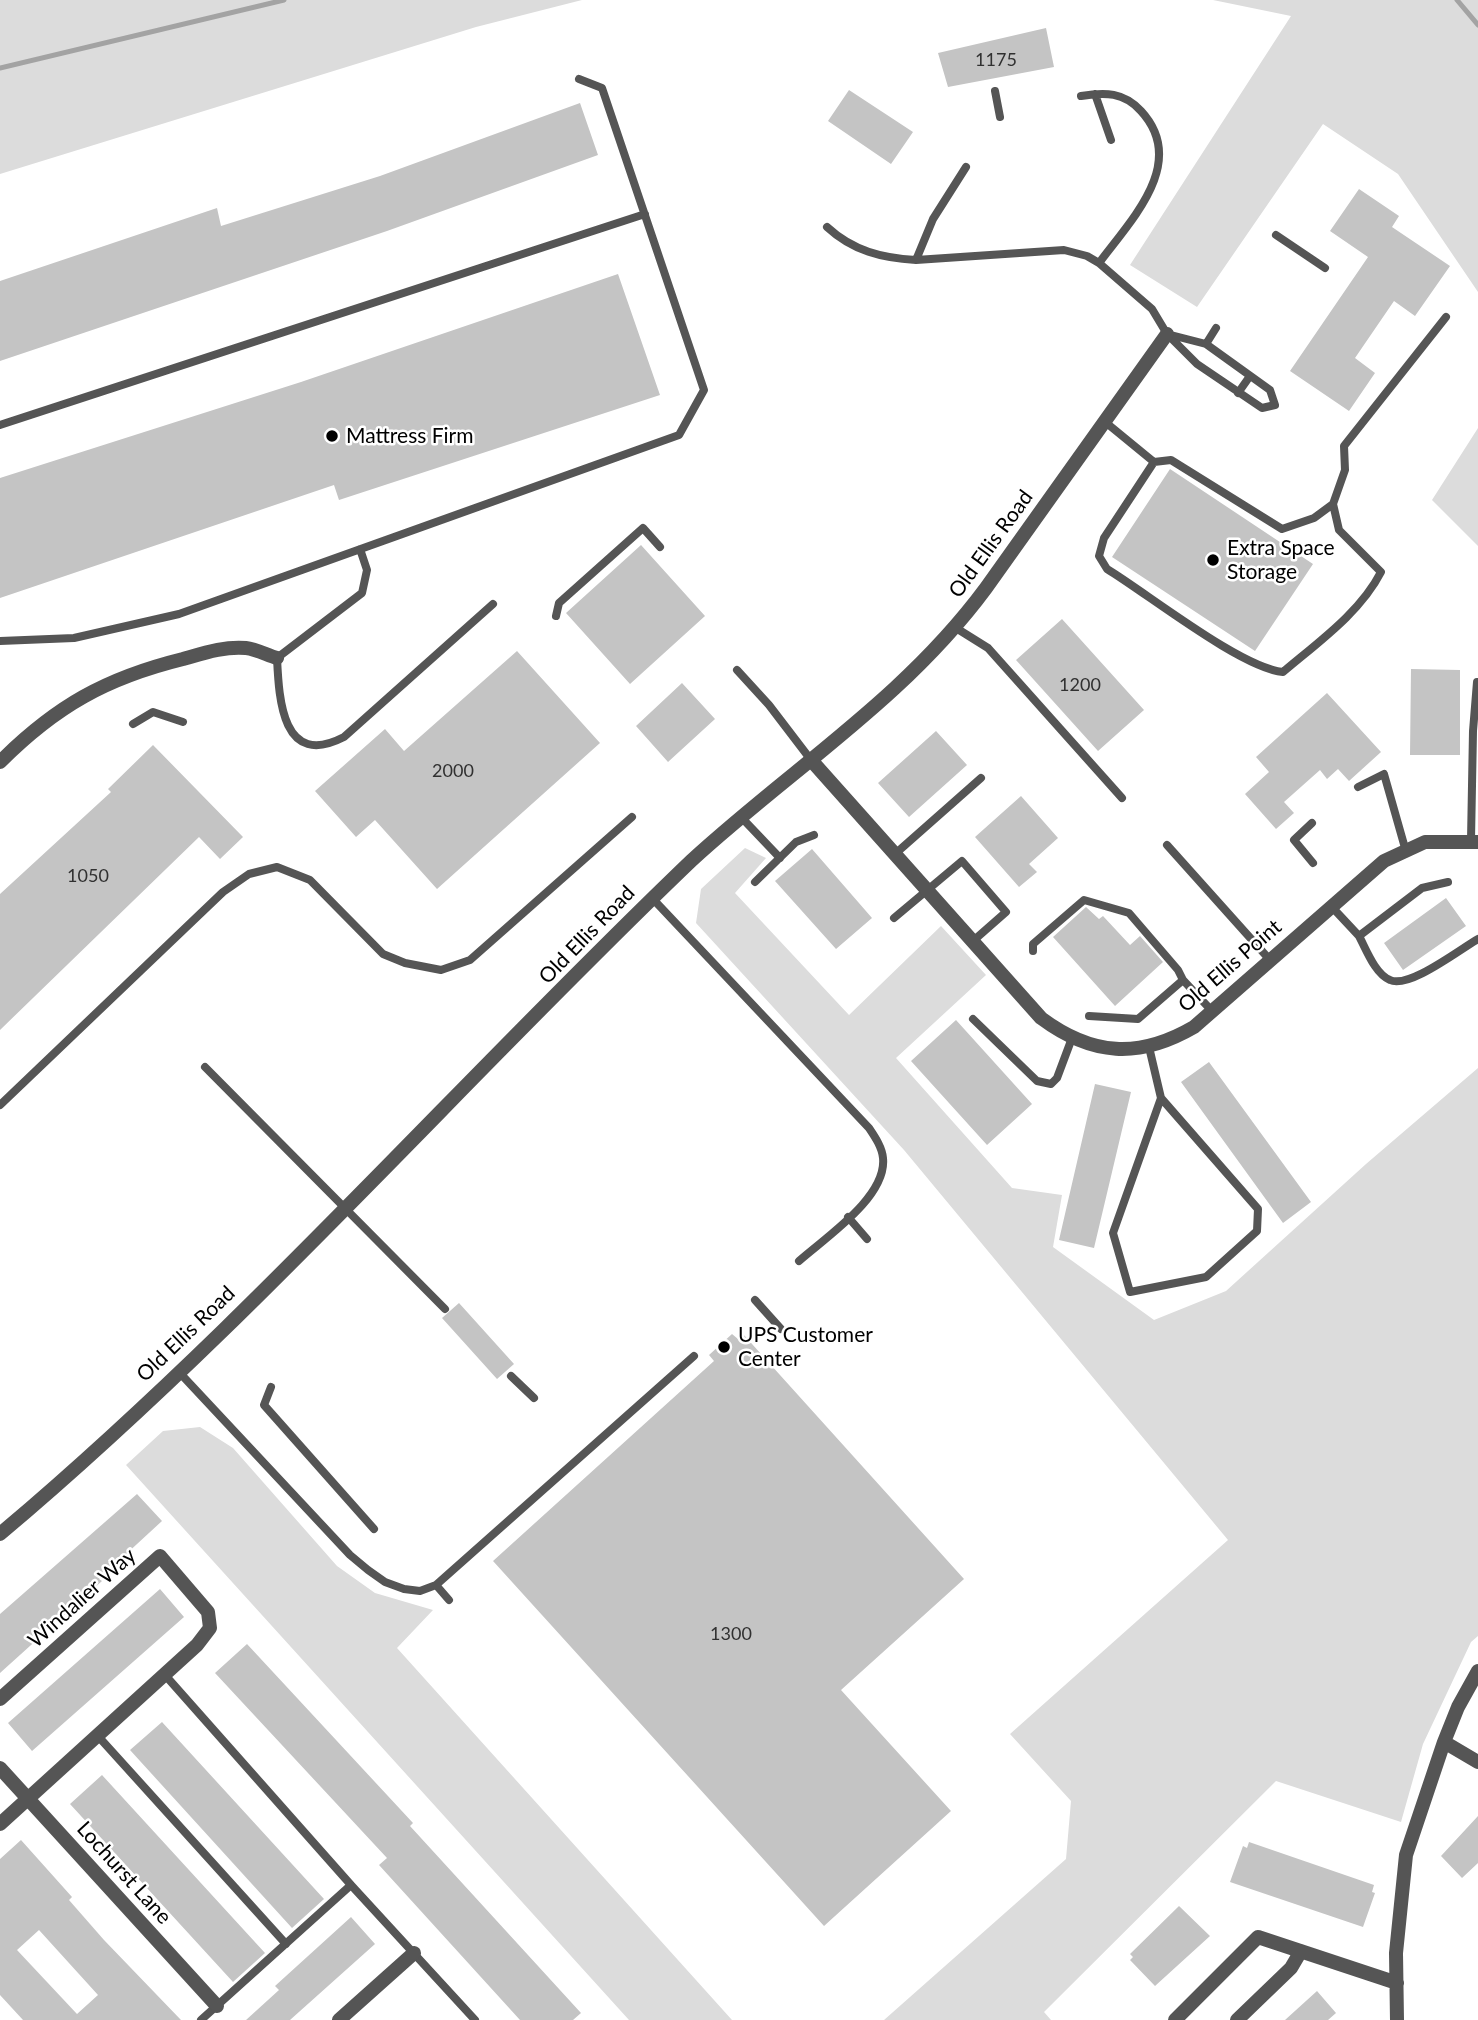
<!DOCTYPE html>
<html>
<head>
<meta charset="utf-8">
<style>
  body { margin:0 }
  canvas { display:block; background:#fff }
</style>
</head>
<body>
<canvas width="1478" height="2020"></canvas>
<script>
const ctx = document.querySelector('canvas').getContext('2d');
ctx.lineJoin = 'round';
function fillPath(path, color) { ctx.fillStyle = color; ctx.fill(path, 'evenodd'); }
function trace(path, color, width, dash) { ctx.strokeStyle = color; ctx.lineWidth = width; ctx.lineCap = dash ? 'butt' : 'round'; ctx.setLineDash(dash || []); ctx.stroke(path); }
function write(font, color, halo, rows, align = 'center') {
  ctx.font = font + ' Lato,sans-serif'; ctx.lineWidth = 5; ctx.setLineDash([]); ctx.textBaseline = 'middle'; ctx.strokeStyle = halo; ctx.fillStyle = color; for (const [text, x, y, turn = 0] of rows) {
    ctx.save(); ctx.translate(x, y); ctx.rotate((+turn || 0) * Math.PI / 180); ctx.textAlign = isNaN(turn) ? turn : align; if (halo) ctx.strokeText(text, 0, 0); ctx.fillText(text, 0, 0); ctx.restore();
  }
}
fillPath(new Path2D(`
  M0 0H582L476 27 0 174Z
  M1213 0H1478V292L1398 174 1323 124 1197 307 1130 265 1291 16Z
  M1478 428V546L1432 500Z
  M745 848 766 858 735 893 849 1015 941 926 986 975 896 1058 1012 1188 1062 1195 1053 1247 1154 1320 1226 1291 1366 1164 1478 1068V1636L1471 1642 1423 1744 1401 1822 1276 1781 1044 2012 1051 2020H884L1066 1859 1071 1801 1010 1734 1228 1540 904 1150 696 923 701 889Z
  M200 1427 233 1448 337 1566 375 1593 433 1610 397 1648 732 2020H629L126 1465 163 1431Z`), '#dcdcdc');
trace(new Path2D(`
  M1457 0 1478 25
  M0 68 284 0`), '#a3a3a3', 5);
fillPath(new Path2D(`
  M1046 28 1054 67 948 87 938 53Z
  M849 90 913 132 891 164 828 121Z
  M580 103 598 155 387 231 0 361V281L217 208 221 226 380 176Z
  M1359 189 1399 216 1392 227 1450 266 1415 316 1394 301 1355 358 1375 373 1349 411 1290 371 1368 257 1330 231Z
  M618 274 660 395 339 500 334 485 0 598V478L301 382Z
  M1170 469 1313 564 1255 651 1112 557Z
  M641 545 705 616 630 684 566 613Z
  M1062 619 1144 710 1098 751 1016 660Z
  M517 651 600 743 437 889 375 820 356 837 315 791 385 729 404 751Z
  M1411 669 1460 670V755H1410Z
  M682 683 715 719 668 762 636 726Z
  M1327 693 1381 752 1349 781 1338 769 1327 779 1320 770 1284 802 1294 813 1276 829 1245 794 1269 772 1256 757Z
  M936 731 967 765 909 817 878 783Z
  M153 745 243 837 220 859 199 837 0 1030V894L111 792 108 789Z
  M1021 796 1058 838 1029 864 1037 872 1019 887 975 837Z
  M812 849 872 918 836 949 775 881Z
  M1446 898 1466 926 1403 970 1384 943Z
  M1086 907 1099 919 1103 916 1130 945 1140 936 1163 962 1115 1006 1053 937Z
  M956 1020 1032 1104 987 1145 911 1061Z
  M1209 1062 1311 1202 1283 1223 1181 1082Z
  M1095 1084 1131 1092 1094 1248 1059 1240Z
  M459 1303 514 1364 497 1379 442 1318Z
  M732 1334 738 1339 743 1334 964 1579 841 1690 951 1811 824 1926 493 1561 714 1361 709 1355Z
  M137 1494 162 1521 99 1579 102 1581 0 1673V1614Z
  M160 1589 184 1617 32 1751 8 1723Z
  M247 1644 413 1823 410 1826 581 2013 573 2020H520L379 1865 387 1858 215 1673Z
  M162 1722 324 1899 292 1928 130 1750Z
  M102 1775 265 1953 233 1982 70 1804Z
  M1478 1816V1863L1462 1878 1441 1856Z
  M21 1840 72 1897 69 1900 104 1940 181 2020H23L0 1995V1859ZM39 1930 98 1995 77 2014 17 1950Z
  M1249 1842 1374 1885 1372 1892 1375 1893 1363 1927 1230 1882 1243 1846 1247 1848Z
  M1179 1906 1210 1936 1155 1986 1130 1960 1133 1957 1130 1954Z
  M351 1917 375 1944 290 2020H246L279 1990 275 1986Z
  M1317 1991 1336 2013 1328 2020H1285Z`), '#c4c4c4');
trace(new Path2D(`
  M995 91 1000 117
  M1095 94 1111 140
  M1081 96C1105 92 1124 92 1141 111 1189 163 1130 221 1099 263L1152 309 1167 334 1197 364 1262 408 1275 405 1270 390 1206 344 1167 334
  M827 227C853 251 882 258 916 260L933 219 966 167
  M1276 235 1325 268
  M916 260 1064 250 1087 256 1099 263
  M1206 344 1216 328
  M1238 393 1250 376
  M1104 421 1154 462
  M0 425 645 214
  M1333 504 1314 518 1282 529 1171 460 1154 462 1104 538 1099 556 1107 569C1148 594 1241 668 1283 672 1317 643 1360 613 1381 572L1339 530 1333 504 1345 470 1344 446 1446 317
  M360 549 367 570 362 593 277 658C279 699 282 769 344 737L493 604
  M556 616 559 603 643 528 660 547
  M956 628 988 648 1122 798
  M0 641 74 638 179 614 679 435 704 390 602 88 579 79
  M737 670 769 705 811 760
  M133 724 153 712 183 722
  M1358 787 1384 774 1405 848
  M741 817 780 858
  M1312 823 1294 840 1313 863
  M1471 840 1473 731 1477 682
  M1167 845 1270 960
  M895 854 981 778
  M755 882 796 842 814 835
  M652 898 869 1128C875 1137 882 1147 883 1158 887 1197 826 1237 799 1261
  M1331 906 1359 936 1422 888 1448 882
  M894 918 962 861 1006 912 973 941
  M1359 936C1366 949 1375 974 1390 980 1409 989 1460 949 1478 939
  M1033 951V944L1084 900 1129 913 1178 970 1183 980 1212 1011
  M1089 1016 1138 1019 1183 980
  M973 1019 1037 1081 1051 1084 1057 1078 1072 1038
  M1149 1047 1161 1098 1113 1233 1130 1292 1206 1277 1257 1231 1258 1209 1161 1098
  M205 1067 445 1309
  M0 1105 223 892 249 874 277 867 310 880 383 954 405 963 441 970 470 960 632 817
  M848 1217 867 1239
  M755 1300 781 1329
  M178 1371 350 1555 368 1570 385 1582 404 1589 420 1591 436 1585 694 1356
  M511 1376 534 1398
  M271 1387 264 1405 374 1529
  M436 1585 449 1600
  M165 1675 351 1885 201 2020
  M97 1735 286 1944
  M351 1885 475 2020`), '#555', 8);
trace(new Path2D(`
  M811 760 1041 1018C1092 1056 1139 1059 1194 1027L1384 861 1425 842H1478
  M0 762C56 706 106 678 183 659 204 653 225 646 246 648 256 649 267 655 277 658
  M0 1534C246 1327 459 1083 691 861 791 769 904 699 986 588L1167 334
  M0 1699 160 1556 208 1612 210 1628 197 1645 0 1824
  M1444 1742 1478 1762
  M0 1768 217 2006
  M339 2020 414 1953
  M1175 2020 1258 1937 1397 1983
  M1237 2020 1291 1968 1301 1951
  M1397 2020 1396 1953 1406 1855 1444 1742 1458 1707 1478 1671`), '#555', 14);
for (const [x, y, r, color] of [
  [332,436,7,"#000"],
  [1213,560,7,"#000"],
  [724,1347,7,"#000"]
]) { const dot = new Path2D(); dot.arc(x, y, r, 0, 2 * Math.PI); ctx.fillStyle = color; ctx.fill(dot); trace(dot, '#fff', 2.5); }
write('18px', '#313131', null, [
  ["1175",996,60],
  ["1200",1080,685],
  ["2000",453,771],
  ["1050",88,876],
  ["1300",731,1634]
]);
write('21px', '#000', '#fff', [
  ["Mattress Firm",346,436],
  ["Extra Space",1227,548],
  ["Storage",1227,572],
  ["UPS Customer",738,1335],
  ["Center",738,1359]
], 'left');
write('21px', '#000', '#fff', [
  ["Old Ellis Road",991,544,-54],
  ["Old Ellis Road",587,935,-46],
  ["Old Ellis Point",1230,966,-41],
  ["Old Ellis Road",186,1334,-44],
  ["Windalier Way",82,1598,-42],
  ["Lochurst Lane",124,1873,48]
]);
</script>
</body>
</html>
